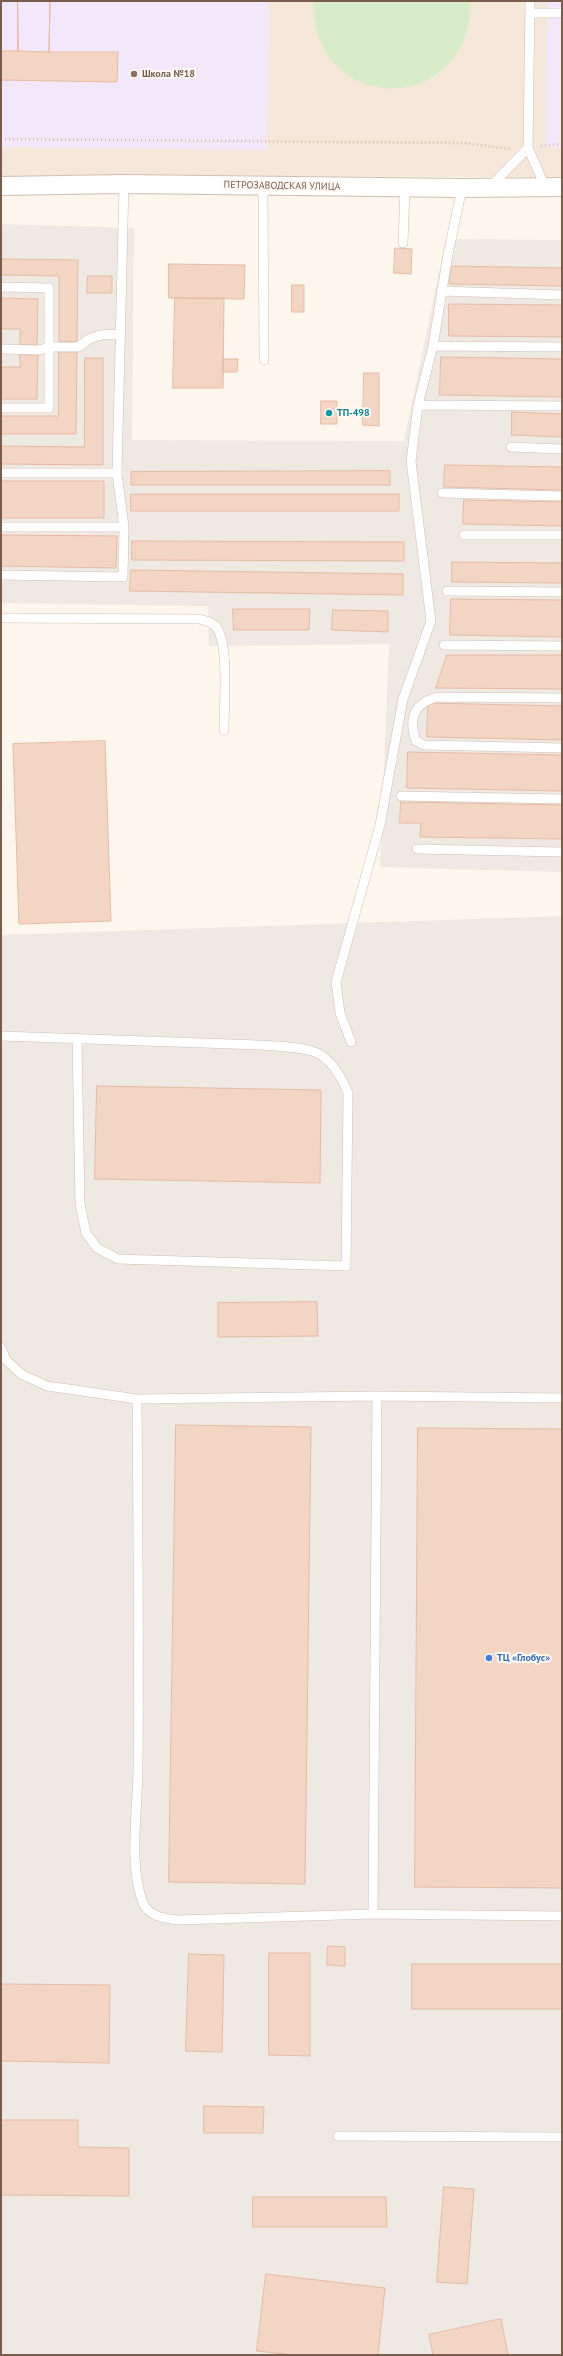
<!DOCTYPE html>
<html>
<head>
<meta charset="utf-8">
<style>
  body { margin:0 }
  #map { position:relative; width:563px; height:2356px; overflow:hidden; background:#fdf6ec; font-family:"PT Sans",sans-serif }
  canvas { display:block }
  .frame { position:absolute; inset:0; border:2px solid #7a5c4d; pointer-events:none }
</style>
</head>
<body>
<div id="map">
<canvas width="563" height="2356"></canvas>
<div class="frame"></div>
</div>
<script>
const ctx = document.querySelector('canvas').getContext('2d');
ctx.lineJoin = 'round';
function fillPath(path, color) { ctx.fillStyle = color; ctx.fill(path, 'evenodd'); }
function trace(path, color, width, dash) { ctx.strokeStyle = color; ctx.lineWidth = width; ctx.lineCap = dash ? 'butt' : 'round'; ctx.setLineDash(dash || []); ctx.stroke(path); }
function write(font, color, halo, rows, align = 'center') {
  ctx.font = font + ' "PT Sans",sans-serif'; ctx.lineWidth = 4; ctx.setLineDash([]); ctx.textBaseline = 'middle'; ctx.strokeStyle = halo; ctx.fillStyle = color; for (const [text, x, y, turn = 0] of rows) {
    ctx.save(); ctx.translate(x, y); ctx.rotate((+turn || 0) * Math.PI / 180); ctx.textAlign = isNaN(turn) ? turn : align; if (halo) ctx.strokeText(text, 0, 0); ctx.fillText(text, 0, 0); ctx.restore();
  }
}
fillPath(new Path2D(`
  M1 1H562V177L1 176Z`), '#f5e8da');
fillPath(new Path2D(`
  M1 224 134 228 132 440 404 441 446 239 562 240V872L380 867 389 644 209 646 208 606 1 603Z
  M562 916V2355H1V935Z`), '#efe9e4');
fillPath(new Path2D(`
  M1 1H269L267 150 1 147Z
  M547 1H562V148H546Z`), '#f3e8fa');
fillPath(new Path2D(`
  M313 1H471C469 120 311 115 313 1Z`), '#d8ecc9');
const building = new Path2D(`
  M18 1H50L49 52H118L117 82 1 80V51H18Z
  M18 1H50L49 52 18 51Z
  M395 248 412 249 411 274 394 273Z
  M1 259 78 260 77 342 59 341V276L1 275Z
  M169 264 245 265 244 299 169 298Z
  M451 266 562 268V286L450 284Z
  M88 276H112V293H87Z
  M292 285H304V312H292Z
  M1 298 38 299 37 345H20V329H1Z
  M175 298H224L223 388H173Z
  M449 304 562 305V337L449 336Z
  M59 352H77L76 434H1V416H58Z
  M20 355H38L37 399H1V367H20Z
  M441 357 562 359V397L440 395Z
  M85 358H103V465L1 464V446L84 447Z
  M223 359H238L237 372H223Z
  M364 373H379V426L363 425Z
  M321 401H337V424H321Z
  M512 412 562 414V437L512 435Z
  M445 465 562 467V490L444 487Z
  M390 471V485H131V472Z
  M1 481H104V518H1Z
  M131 494H399V511H131Z
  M464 500 562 502V526L463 524Z
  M1 535 117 536 116 568 1 566Z
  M132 541 404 542V561L132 560Z
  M452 562 562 563V583L452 582Z
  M131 570 403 574V595L130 591Z
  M451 599 562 600V637L450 635Z
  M233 609H310L309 630H234Z
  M333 610 388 611V632L332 630Z
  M447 655H562V689L436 688Z
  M428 703 562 706V740L427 737Z
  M105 741 111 921 19 924 13 744Z
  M408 752 562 755V791L407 788Z
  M401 802 562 805V839L420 837 421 823H400Z
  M97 1086 321 1090 320 1183 95 1179Z
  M317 1302 318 1336 218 1337V1303Z
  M176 1425 311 1427 305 1884 169 1882Z
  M418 1428 562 1429V1888L415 1887Z
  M328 1946 345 1947V1966L327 1965Z
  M269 1953H310V2056L269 2055Z
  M189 1954 224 1955 222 2052 186 2051Z
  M412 1964H562V2009H412Z
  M1 1984 110 1985 109 2063 1 2061Z
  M204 2106 264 2107 263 2133H204Z
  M1 2120H78V2147L129 2148V2196L1 2195Z
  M444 2187 474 2189 467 2284 437 2282Z
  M253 2197H386L387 2227H253Z
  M266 2274 385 2288 378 2355H293L257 2351Z
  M501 2319 508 2355H433L429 2335Z`);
fillPath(building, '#f3d5c3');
trace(building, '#e6bba3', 1);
const lane = new Path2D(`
  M530 1 528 148 545 186
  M530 13H562
  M263 187 264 360
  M490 187 528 148
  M403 243 405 188
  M1 287 49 288V408H1
  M441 291 562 295
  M433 346 562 347
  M1 349 39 350 49 347H78L89 339 100 335 119 334
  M418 405 562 406
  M511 447 562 449
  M1 473H117
  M442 493 562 496
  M1 527H124
  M464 535H562
  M1 575 123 577 124 527 117 473 124 184
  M447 591 562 592
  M1 618 199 619C206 621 213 622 217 628 229 646 224 706 224 730
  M444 645 562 646
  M562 698 438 697C414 703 408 718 416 741L424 745 562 748
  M401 796 562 799
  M417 849 562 852
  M1 1036C78 1039 155 1041 232 1044 252 1045 300 1045 317 1053 332 1060 342 1078 348 1093L346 1266 118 1259 97 1248 86 1233 80 1204 77 1038
  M351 1042 340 1013 336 982 380 825 403 699 431 621 411 461 418 405 433 346 448 254 462 188
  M1 1348 6 1360 21 1374 47 1386 137 1399 377 1396
  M562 1398 377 1396 373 1914 562 1916
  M137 1399C138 1522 139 1645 138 1768 138 1809 128 1864 143 1903 149 1917 167 1919 179 1920L373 1914
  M338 2136 562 2137`);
const street = new Path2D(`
  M1 186 124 184 462 188 562 187`);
trace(lane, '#d1beb0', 10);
trace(street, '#d1beb0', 20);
trace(new Path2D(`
  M1 139 464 143 510 149
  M541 146 562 144`), '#d9b8a5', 2.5, [1, 3]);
trace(lane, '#fff', 9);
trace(street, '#fff', 18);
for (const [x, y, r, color] of [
  [134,74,4,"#8d6e63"],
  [329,413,4,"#0f9aa8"],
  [489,1658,4,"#3f7fe0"]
]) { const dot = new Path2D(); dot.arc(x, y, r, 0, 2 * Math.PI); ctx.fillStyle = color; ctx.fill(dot); trace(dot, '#fffaf3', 1.5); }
write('bold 10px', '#785e54', '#fffaf3', [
  ["Школа №18",142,74]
], 'left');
write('10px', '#7a5c4d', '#fffaf3', [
  ["ПЕТРОЗАВОДСКАЯ УЛИЦА",282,186,1]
]);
write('bold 10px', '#0d838f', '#fffaf3', [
  ["ТП-498",337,413]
], 'left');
write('bold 10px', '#366cbe', '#fffaf3', [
  ["ТЦ «Глобус»",497,1658]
], 'left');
</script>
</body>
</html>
